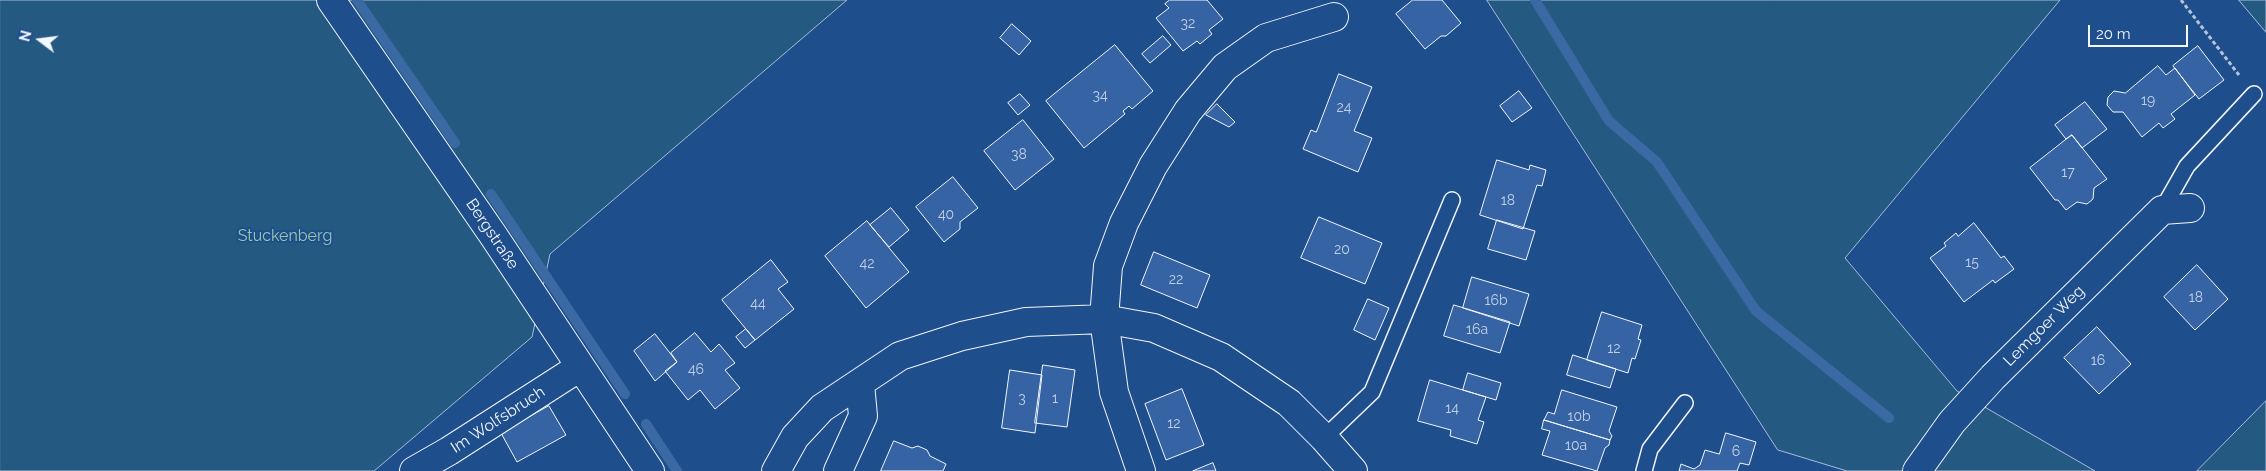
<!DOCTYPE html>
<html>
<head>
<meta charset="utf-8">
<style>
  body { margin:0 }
  #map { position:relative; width:2266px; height:471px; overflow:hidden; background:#1f4e8c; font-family:Raleway,sans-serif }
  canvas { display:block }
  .north { position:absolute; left:15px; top:15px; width:50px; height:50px; -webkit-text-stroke:4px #1f4e8c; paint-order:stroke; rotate:285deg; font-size:14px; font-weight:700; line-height:20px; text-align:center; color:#f2f6ff }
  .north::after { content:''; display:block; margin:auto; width:18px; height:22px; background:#f2f6ff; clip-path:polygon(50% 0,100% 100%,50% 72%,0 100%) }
  .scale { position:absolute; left:2088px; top:25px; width:100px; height:22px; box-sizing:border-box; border:2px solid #f2f6ff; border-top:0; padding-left:6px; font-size:15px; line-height:18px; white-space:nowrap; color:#f2f6ff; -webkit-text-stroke:4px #1f4e8c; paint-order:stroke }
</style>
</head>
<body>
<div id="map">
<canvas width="2266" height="471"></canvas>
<div class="north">N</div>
<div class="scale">20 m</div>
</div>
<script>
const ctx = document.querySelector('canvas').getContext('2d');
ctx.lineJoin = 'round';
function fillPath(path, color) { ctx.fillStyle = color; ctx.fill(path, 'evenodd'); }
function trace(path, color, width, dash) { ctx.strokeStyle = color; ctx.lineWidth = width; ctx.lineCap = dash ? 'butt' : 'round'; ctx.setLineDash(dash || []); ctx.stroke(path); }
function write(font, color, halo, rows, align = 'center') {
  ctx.font = font + ' Raleway,sans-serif'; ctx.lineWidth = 4; ctx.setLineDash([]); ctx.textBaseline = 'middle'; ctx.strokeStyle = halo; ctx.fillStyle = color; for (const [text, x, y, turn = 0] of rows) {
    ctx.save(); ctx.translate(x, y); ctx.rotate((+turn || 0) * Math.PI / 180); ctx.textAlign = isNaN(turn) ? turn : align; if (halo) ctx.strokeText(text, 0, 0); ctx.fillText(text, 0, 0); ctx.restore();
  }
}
const green = new Path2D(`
  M0 0H847L550 254 532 337 374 471H0Z
  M1487 0H2060L1845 258 1957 391 2095 471H1847L1778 450Z
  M2239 0H2266V32Z
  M2266 401V471H2197Z`);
fillPath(green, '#245a82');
trace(green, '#a8bbd7', 1);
trace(new Path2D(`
  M357 0 455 143
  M1535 0 1609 121 1657 162 1756 311 1889 418
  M491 194 625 394
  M646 424 677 471`), '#3b69a3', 10);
const building = new Path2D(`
  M1170 0H1207L1223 19 1209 30 1212 34 1200 44 1197 41 1183 51 1156 18 1169 8 1165 4Z
  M1413 0H1442L1461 23 1446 36H1441L1425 49 1396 14Z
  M1012 24 1031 41 1019 55 1000 38Z
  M1163 36 1171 45 1150 63 1142 54Z
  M1115 45 1153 91 1132 109 1129 106 1123 111 1125 114 1084 148 1046 101Z
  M2198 46 2224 80 2199 99 2173 66Z
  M2158 66 2166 75 2175 68 2195 95 2171 114 2175 119 2163 128 2159 123 2142 137 2123 112H2113L2107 105 2108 97 2114 91 2125 93Z
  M1339 74 1372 87 1354 131 1372 138 1358 172 1303 149 1311 130 1316 132Z
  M1519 91 1532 108 1512 122 1500 106Z
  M1020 94 1030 105 1018 115 1008 103Z
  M2085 102 2107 129 2082 148 2072 135 2066 139 2055 125Z
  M1217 104 1235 122 1229 127 1206 115Z
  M1023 120 1054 159 1015 190 984 151Z
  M2072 135 2107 179 2094 188 2093 199 2087 204 2077 202 2066 210 2058 200H2055L2030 168Z
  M1497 160 1529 170 1530 165 1546 170 1542 186 1537 185 1523 229 1480 215Z
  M953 177 978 208 960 222V229L944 242 916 207Z
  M891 208 909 230 889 247 870 225Z
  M1319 217 1382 243 1365 284 1301 258Z
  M1497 220 1535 231 1526 260 1488 249Z
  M867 221 909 272 866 308 825 256Z
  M1974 223 2001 258 2004 256 2014 269 1995 283 1993 280 1964 302 1930 258 1946 246 1944 243 1956 233 1958 236Z
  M1154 252 1210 275 1197 308 1141 285Z
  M771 260 788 282 778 289 794 309 755 340 722 300Z
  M2197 265 2228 299 2195 330 2164 297Z
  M1472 277 1529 294 1519 326 1463 308Z
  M1368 299 1389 308 1375 340 1354 330Z
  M1454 305 1510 322 1500 353 1444 336Z
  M1602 312 1642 325 1638 339 1641 340 1635 359 1632 358 1628 373 1587 360Z
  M2097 327 2131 364 2099 394 2064 358Z
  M746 329 755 340 745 348 736 337Z
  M695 333 711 352 719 344 735 363 725 370 740 388 715 409 700 390 688 400 665 371 677 362 671 353Z
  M655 334 677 362 655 381 634 351Z
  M1573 355 1616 369 1610 388 1567 375Z
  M1043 365 1075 370 1067 427 1035 423Z
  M1010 370 1042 375 1035 433 1002 428Z
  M1468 373 1501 383 1496 400 1463 390Z
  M1430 380 1486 397 1478 420 1484 422 1477 444 1450 436 1451 430 1418 421Z
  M1182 389 1204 445 1166 460 1145 404Z
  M1562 390 1617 407 1609 431 1612 436 1610 440 1544 420 1548 412 1554 414Z
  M549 406 566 435 517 462 501 433Z
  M1544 420 1610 440 1609 445 1605 448 1597 471 1542 455 1550 431 1542 429Z
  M1726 433 1756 442 1749 465 1740 463 1737 471H1679L1681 464 1694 469 1700 465 1705 450 1719 454Z
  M894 441 912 448 918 446 927 450 930 456 946 464 943 471H881Z
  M1213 463 1216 471H1193Z`);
fillPath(building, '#3563a3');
trace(building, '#f2f6ff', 1);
const service = new Path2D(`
  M2162 210 2187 166 2254 94
  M1324 438 1372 392 1452 200
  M1644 471 1650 449 1685 403`);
const minor = new Path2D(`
  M331 0 493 235 650 471
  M414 471 449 451 580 367
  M776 471 795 437 822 408 900 356 962 336 1026 322 1104 319 1154 328 1221 357 1289 403 1324 438 1353 471
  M838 471 863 416 860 384
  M1141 471 1114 392 1104 319 1108 266 1124 223 1153 166 1188 111 1225 67 1266 38 1334 17
  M1917 471 1952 422 1993 377 2162 210 2190 208`);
trace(service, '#f2f6ff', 18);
trace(minor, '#f2f6ff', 30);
trace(new Path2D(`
  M2181 0 2239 75`), '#b3c4dc', 3, [4, 2.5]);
trace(service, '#1f4e8c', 15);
trace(minor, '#1f4e8c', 28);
write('14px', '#c3d1e8', null, [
  ["32",1188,24],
  ["34",1100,96],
  ["19",2148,101],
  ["24",1344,108],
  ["38",1019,155],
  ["17",2068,173],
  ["18",1508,201],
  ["40",946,215],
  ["20",1342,250],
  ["15",1972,263],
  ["42",867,264],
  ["22",1176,280],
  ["18",2196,298],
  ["16b",1496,301],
  ["44",758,304],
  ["16a",1477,330],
  ["12",1614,349],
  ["16",2098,361],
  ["46",696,370],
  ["3",1022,399],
  ["1",1055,399],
  ["14",1452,409],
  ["10b",1579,417],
  ["12",1174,424],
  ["10a",1576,446],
  ["6",1736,452]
]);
write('16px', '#f2f6ff', '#1f4e8c', [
  ["Bergstraße",492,234,56],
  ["Lemgoer Weg",2044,326,-45],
  ["Im Wolfsbruch",498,420,-33]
]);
write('16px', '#97c8a6', '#1f4e8c', [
  ["Stuckenberg",285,236]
]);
</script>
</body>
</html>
